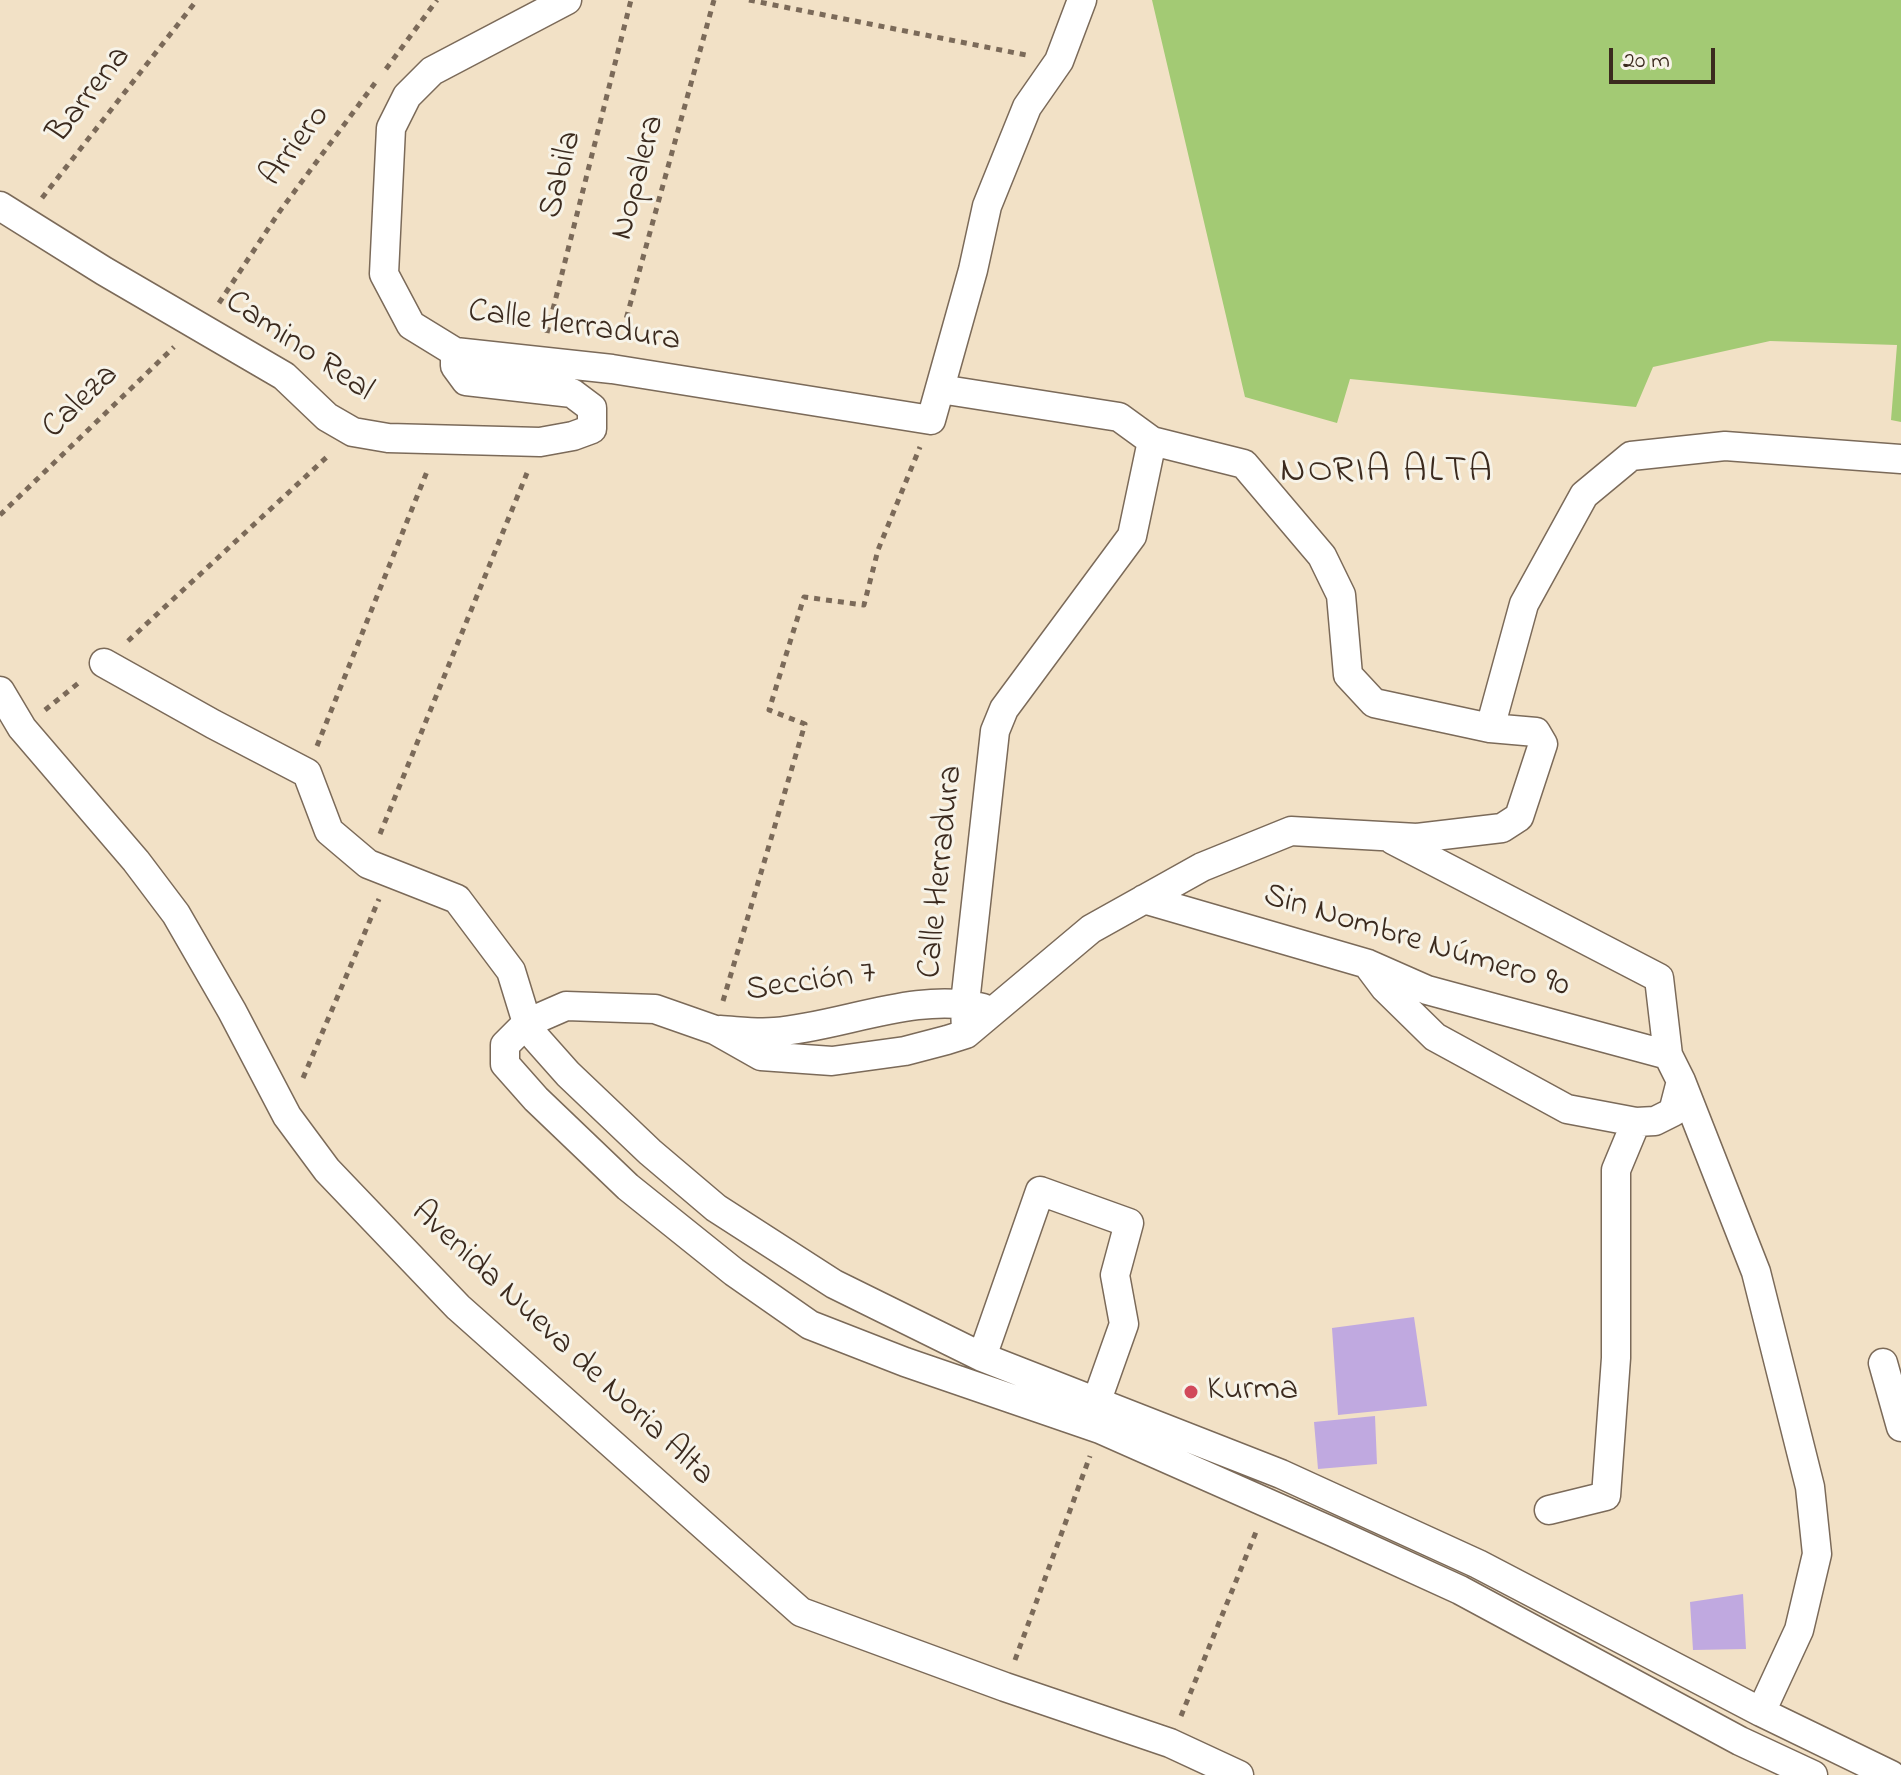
<!DOCTYPE html>
<html>
<head>
<meta charset="utf-8">
<style>
  body { margin:0 }
  #map { position:relative; width:1901px; height:1775px; overflow:hidden; background:#f2e1c6; font-family:"Indie Flower",sans-serif }
  canvas { display:block }
  .scale { position:absolute; left:1609px; top:48px; width:106px; height:36px; box-sizing:border-box; border:4px solid #3b2a1e; border-top:0; padding-left:10px; font-size:24px; line-height:28px; white-space:nowrap; color:#3b2a1e; -webkit-text-stroke:6px #f7f3e8; paint-order:stroke }
</style>
</head>
<body>
<div id="map">
<canvas width="1901" height="1775"></canvas>
<div class="scale">20 m</div>
</div>
<script>
const ctx = document.querySelector('canvas').getContext('2d');
ctx.lineJoin = 'round';
function fillPath(path, color) { ctx.fillStyle = color; ctx.fill(path, 'evenodd'); }
function trace(path, color, width, dash) { ctx.strokeStyle = color; ctx.lineWidth = width; ctx.lineCap = dash ? 'butt' : 'round'; ctx.setLineDash(dash || []); ctx.stroke(path); }
function write(font, color, halo, rows, align = 'center') {
  ctx.font = font + ' "Indie Flower",sans-serif'; ctx.lineWidth = 6; ctx.setLineDash([]); ctx.textBaseline = 'middle'; ctx.strokeStyle = halo; ctx.fillStyle = color; for (const [text, x, y, turn = 0] of rows) {
    ctx.save(); ctx.translate(x, y); ctx.rotate((+turn || 0) * Math.PI / 180); ctx.textAlign = isNaN(turn) ? turn : align; if (halo) ctx.strokeText(text, 0, 0); ctx.fillText(text, 0, 0); ctx.restore();
  }
}
fillPath(new Path2D(`
  M1152 0H1901V422L1891 420 1897 345 1770 341 1653 367 1636 407 1350 379 1337 423 1245 397Z`), '#a3ca74');
fillPath(new Path2D(`
  M1414 1317 1427 1406 1338 1415 1332 1328Z
  M1375 1416 1377 1464 1318 1469 1314 1422Z
  M1743 1594 1746 1649 1693 1650 1690 1602Z`), '#c0a9e0');
const minor = new Path2D(`
  M567 0 432 71 407 96 391 128 384 274 411 325 455 352 612 369 931 420 973 270 987 206 1027 107 1059 61 1082 0
  M0 206 104 271 284 376 327 417 353 432 388 438 540 442 573 436 592 429V408L572 393 466 381 455 366V352
  M940 389 1119 417 1152 441 1244 464 1322 556 1341 595 1348 675 1374 703 1490 728 1536 732 1543 744 1519 817 1502 828 1417 838 1291 831 1202 867 1091 929 966 1034 947 1040 905 1051 832 1061 761 1056 715 1030 655 1009 566 1006 527 1023 505 1045V1064L536 1099 628 1187 734 1272 810 1325 905 1362 1100 1429 1335 1533 1460 1590 1740 1741 1813 1775
  M104 663 213 724 307 773 329 831 368 864 457 899 511 971 527 1023 536 1038 568 1074 650 1152 716 1208 834 1284 982 1357 1281 1474 1478 1564 1761 1712 1891 1775
  M0 691 22 728 136 861 176 914 232 1011 287 1116 327 1170 458 1307 801 1612 1005 1687 1170 1743 1239 1775
  M1490 728 1524 604 1584 495 1631 456 1725 446 1901 459
  M1393 840 1659 978 1668 1055 1681 1081 1756 1272 1810 1487 1817 1554 1799 1630 1761 1712
  M1144 899 1368 964 1427 990 1668 1055
  M1370 968 1385 988 1435 1037 1567 1109 1636 1122 1655 1121 1673 1112 1681 1081
  M720 1030C738 1031 757 1034 775 1032 841 1027 917 991 983 1008
  M966 1034 965 1003 995 731 1004 709 1132 536 1152 441
  M982 1357 1040 1191 1129 1223 1115 1275 1124 1324 1097 1400
  M1883 1363 1901 1427
  M1549 1510 1606 1496 1616 1358V1170L1636 1122`);
trace(minor, '#7b6a59', 31);
trace(new Path2D(`
  M749 0 1026 55
  M386 69 437 0
  M42 198 197 0
  M219 303 280 211 375 83
  M547 333 631 0
  M620 341 714 0
  M0 515 174 347
  M128 641 329 455
  M45 710 81 681
  M317 746 428 469
  M380 834 527 473
  M723 1001 805 724 769 710 804 597 864 605 878 550 920 447
  M303 1078 379 899
  M1015 1660 1090 1456
  M1181 1716 1256 1532`), '#7b6a59', 5, [6, 6]);
trace(minor, '#fff', 28);
for (const [x, y, r, color] of [
  [1191,1392,8,"#d1495b"]
]) { const dot = new Path2D(); dot.arc(x, y, r, 0, 2 * Math.PI); ctx.fillStyle = color; ctx.fill(dot); trace(dot, '#f7f3e8', 3); }
write('34px', '#3b2a1e', '#f7f3e8', [
  ["Barrena",91,96,-52],
  ["Arriero",297,147,-53],
  ["Sabila",563,175,-76],
  ["Nopalera",640,178,-75],
  ["Calle Herradura",574,328,8],
  ["Camino Real",298,348,34],
  ["Caleza",82,403,-44],
  ["Calle Herradura",943,872,-84],
  ["Sin Nombre Número 90",1416,943,17],
  ["Sección 7",811,984,-8],
  ["Avenida Nueva de Noria Alta",561,1345,43]
]);
write('34px', '#3b2a1e', '#f7f3e8', [
  ["Kurma",1207,1392]
], 'left');
ctx.letterSpacing = '2px';
write('38px', '#3b2a1e', '#f7f3e8', [
  ["NORIA ALTA",1387,474]
]);
ctx.letterSpacing = '0px';
</script>
</body>
</html>
